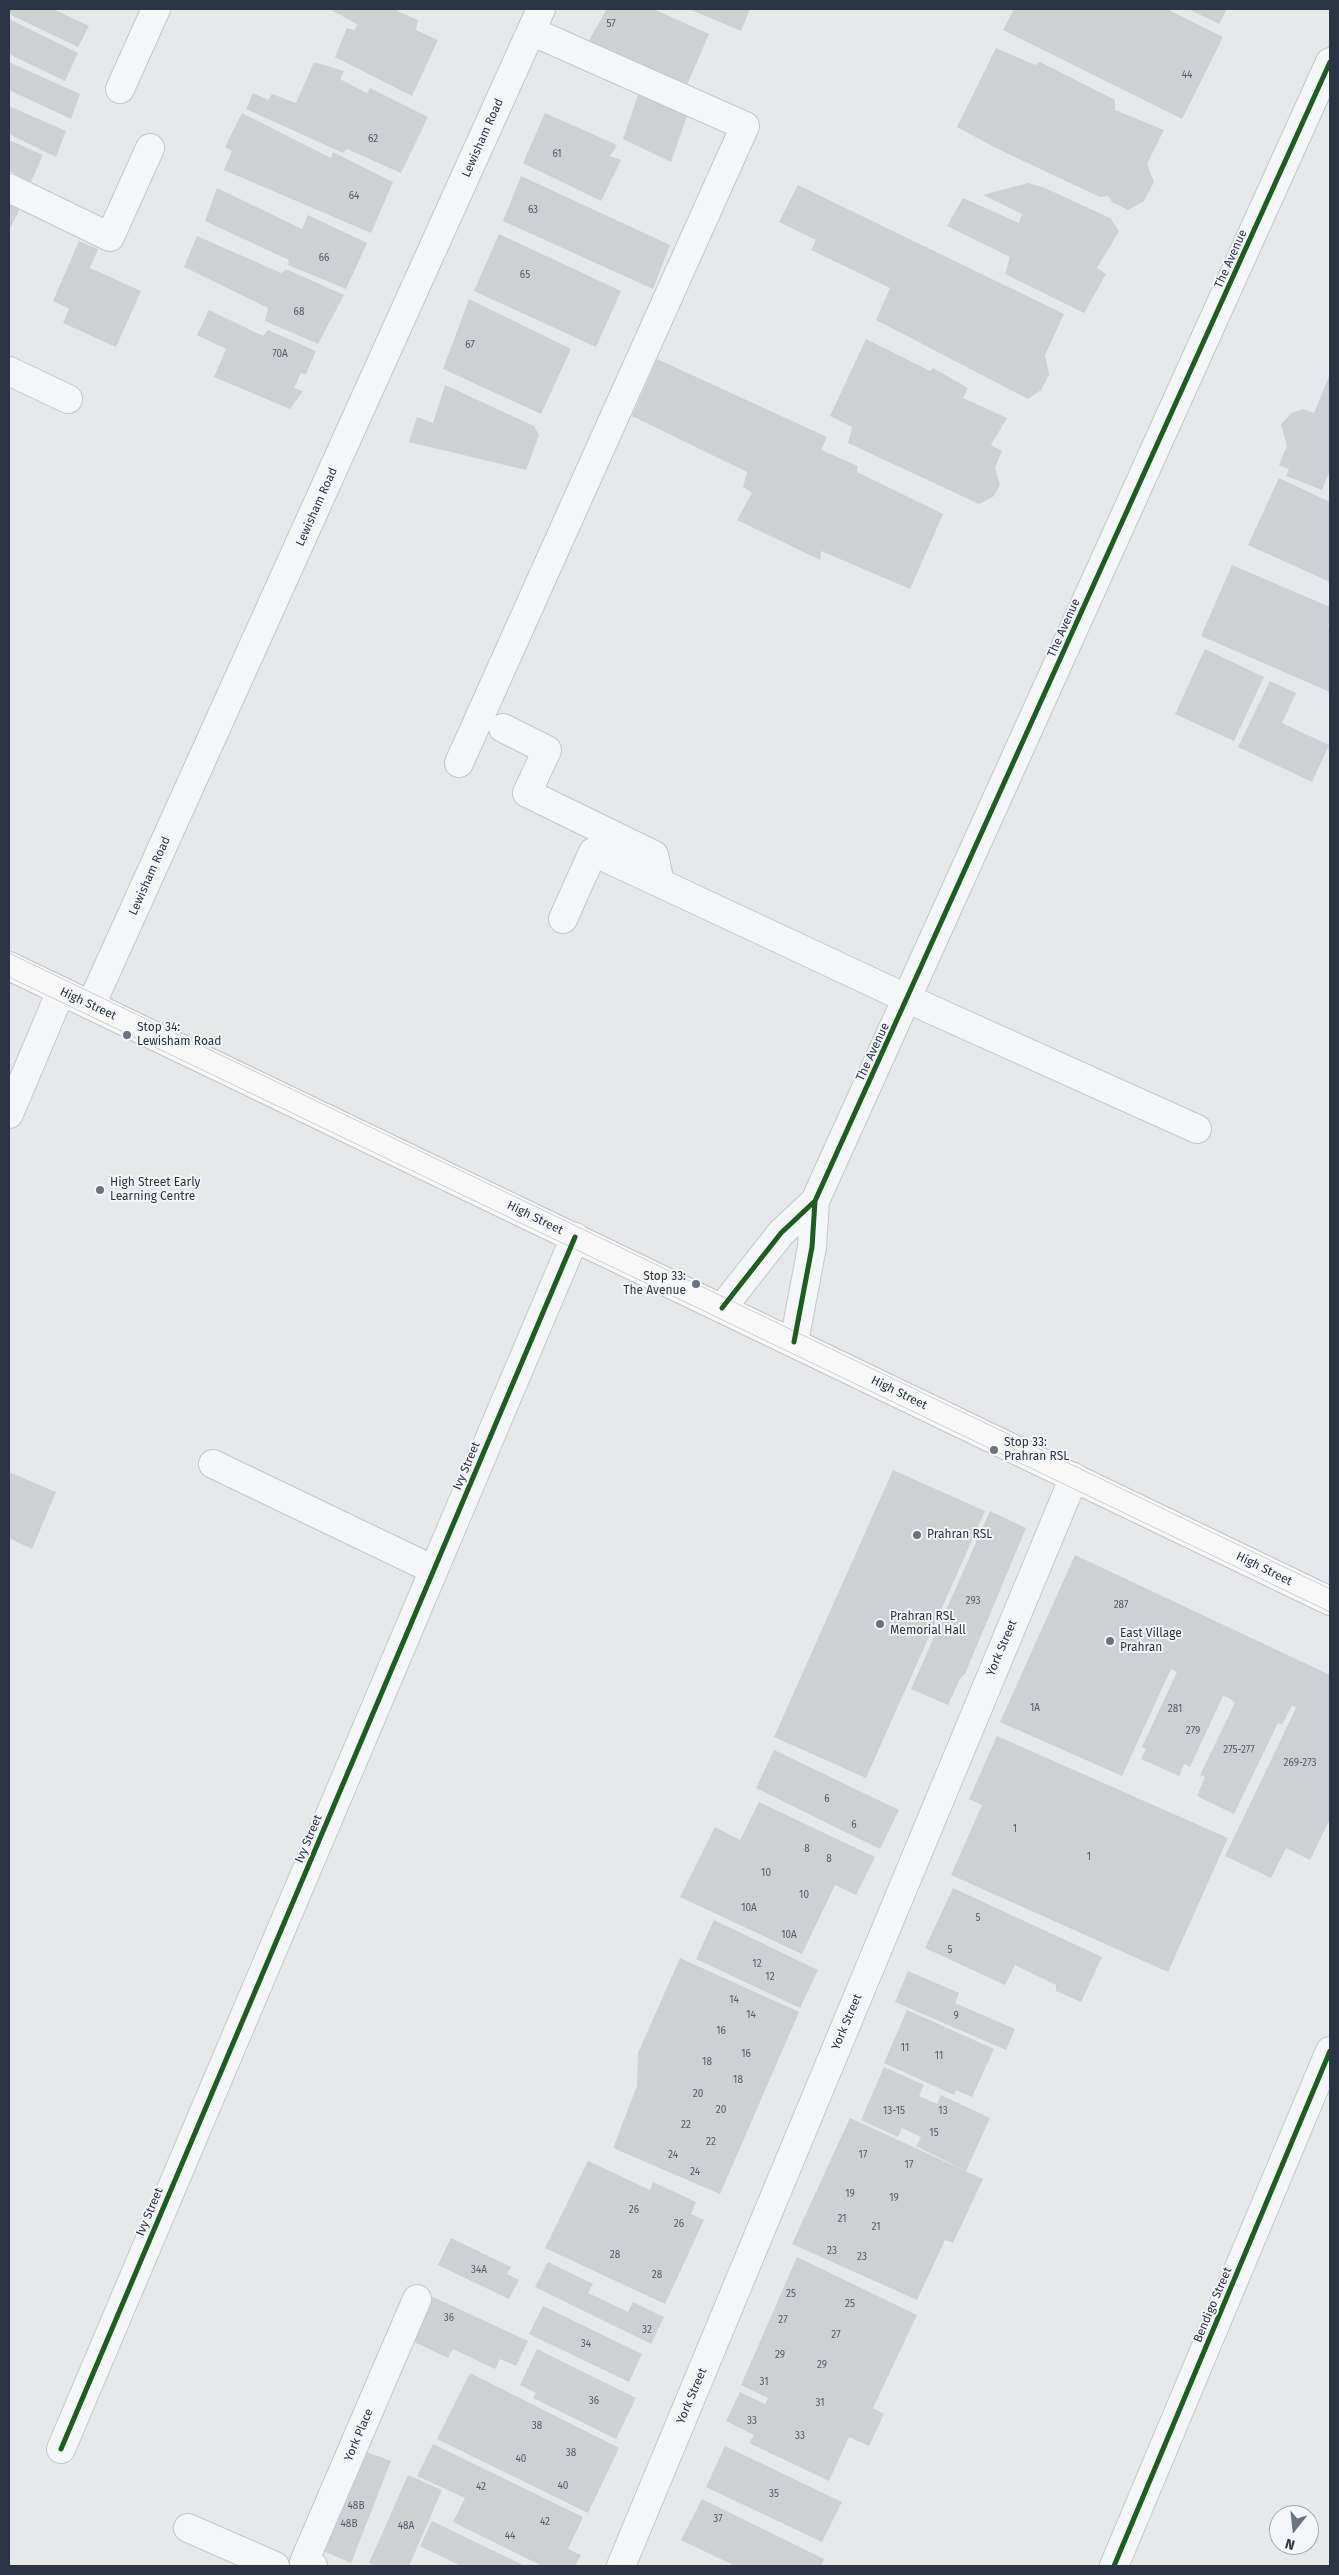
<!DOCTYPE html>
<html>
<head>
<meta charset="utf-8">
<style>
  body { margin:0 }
  #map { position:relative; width:1339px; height:2575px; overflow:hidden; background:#e6e8ea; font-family:"Fira Sans",sans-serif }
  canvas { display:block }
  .frame { position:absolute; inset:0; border:10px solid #2b3445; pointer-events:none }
  .north { position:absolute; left:1269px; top:2505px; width:50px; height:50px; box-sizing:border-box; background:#f4f6f9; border:1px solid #a4a8b1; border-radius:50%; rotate:196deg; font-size:14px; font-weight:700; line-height:20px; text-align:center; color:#2b3445 }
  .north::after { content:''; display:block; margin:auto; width:18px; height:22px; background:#6c737f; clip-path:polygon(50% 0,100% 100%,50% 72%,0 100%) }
</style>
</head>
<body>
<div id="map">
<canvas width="1339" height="2575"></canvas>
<div class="frame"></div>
<div class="north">N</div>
</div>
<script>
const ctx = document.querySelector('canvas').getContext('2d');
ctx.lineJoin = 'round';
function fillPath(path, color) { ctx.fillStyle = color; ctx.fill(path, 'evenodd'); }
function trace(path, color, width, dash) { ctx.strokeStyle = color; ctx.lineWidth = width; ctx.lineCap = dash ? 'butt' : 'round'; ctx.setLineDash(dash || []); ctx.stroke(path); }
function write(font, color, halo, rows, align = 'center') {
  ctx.font = font + ' "Fira Sans",sans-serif'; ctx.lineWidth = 4; ctx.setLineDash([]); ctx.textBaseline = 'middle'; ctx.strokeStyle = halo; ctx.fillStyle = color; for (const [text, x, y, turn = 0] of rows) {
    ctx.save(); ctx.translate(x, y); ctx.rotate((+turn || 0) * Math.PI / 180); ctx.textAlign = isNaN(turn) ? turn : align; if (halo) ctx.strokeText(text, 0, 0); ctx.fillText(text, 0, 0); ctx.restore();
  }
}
fillPath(new Path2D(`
  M9 9H53L89 26 78 47 9 14Z
  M329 9H398L397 11 418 20 416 30 438 40 412 96 335 57 347 28 355 30 357 24Z
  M607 9H653L709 34 687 85 588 42Z
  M689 9H750L741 31Z
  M1014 9H1167L1223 37 1182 119 1003 30Z
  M1188 9H1227L1219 24Z
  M9 19 78 53 65 81 9 54Z
  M996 48 1035 65 1040 62 1115 100V110L1164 130 1147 164 1154 182 1144 201 1128 210 1112 202 1108 196 1100 197 1000 150 957 127Z
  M9 62 80 94 71 119 9 90Z
  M314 62 344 71 340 79 367 93 370 88 428 117 401 173 347 149 343 153 246 109 253 93 268 100 272 94 296 103Z
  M639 92 688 113 671 162 623 139Z
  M9 106 66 131 56 157 9 134Z
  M242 113 331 158 333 152 393 182 371 233 224 170 232 151 225 147Z
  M545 113 617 145 610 156 621 160 601 201 523 163Z
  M9 140 43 155 31 182 9 171Z
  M521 176 670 245 653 289 503 221Z
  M1028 183 1045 188 1110 218 1119 231 1097 268 1106 274 1084 313 1005 274 1010 257 947 226 963 198 1019 223 1022 214 983 195Z
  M798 185 1064 314 1045 355 1049 375 1041 390 1028 399 876 320 890 288 811 250 816 240 779 222Z
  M217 188 302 229 308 215 367 243 346 289 288 265 289 260 205 221Z
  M9 204 19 210 9 231Z
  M499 234 621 291 596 347 474 291Z
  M197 236 281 273 286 269 344 295 318 344 265 321 268 308 184 267Z
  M79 241 98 249 90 268 141 291 116 347 63 323 69 309 53 301Z
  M469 299 571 349 541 414 443 369Z
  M209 310 263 336 268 330 316 351 306 374 301 373 294 388 303 391 290 409 214 377 226 349 197 335Z
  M866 339 930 371 933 368 968 388 963 398 1007 418 991 445 1002 451 995 468 1000 485 994 496 979 504 848 443 852 427 830 416Z
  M657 359 827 437 821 450 858 466 857 472 943 514 910 589 821 551 820 560 737 520 752 493 743 487 747 472 632 416Z
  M1330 374V470L1322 490 1286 476 1289 469 1279 465 1287 446 1281 424 1292 413 1303 409 1314 413Z
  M445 385 534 426 539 435 526 470 409 442 417 417 433 423Z
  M1279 478 1330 502V582L1248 545Z
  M1232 565 1330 607V620L1328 626 1330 627V692L1201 636Z
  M1205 649 1264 677 1234 741 1175 714Z
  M1270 681 1296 693 1282 723 1329 745 1312 782 1238 747Z
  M893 1470 985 1511 866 1778 774 1737Z
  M9 1472 56 1492 32 1549 9 1538Z
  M990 1511 1026 1528 965 1674 961 1677 948 1705 911 1689Z
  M1075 1555 1330 1675V1819L1310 1860 1286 1848 1271 1878 1225 1856 1296 1708 1292 1705 1282 1725 1278 1723 1234 1814 1197 1796 1205 1777 1200 1775 1235 1703 1229 1698 1223 1696 1190 1767 1184 1764 1179 1776 1141 1759 1146 1749 1142 1747 1177 1672 1171 1669 1122 1776 1000 1722Z
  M997 1736 1228 1838 1168 1972 951 1875 982 1805 969 1799Z
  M774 1750 899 1810 880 1849 756 1788Z
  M759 1802 875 1857 856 1895 835 1885 802 1954 680 1897 715 1827 740 1840Z
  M953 1888 1102 1957 1081 2002 1056 1991V1985L1015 1965 1005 1985 925 1948Z
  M714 1920 818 1970 800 2008 696 1959Z
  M680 1958 799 2012 720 2194 613 2148 637 2086 638 2053Z
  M908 1971 959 1993 955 2003 1015 2029 1006 2050 895 2002Z
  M907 2010 994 2049 972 2097 956 2090 954 2095 884 2063Z
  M884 2067 924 2085 919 2096 937 2104 941 2095 990 2118 966 2171 916 2146 921 2137 902 2128 898 2137 861 2120Z
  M850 2118 983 2179 953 2243 945 2240 917 2300 792 2244Z
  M588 2161 650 2190 653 2182 696 2202 691 2214 704 2220 665 2304 545 2248Z
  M451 2238 511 2267 507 2274 519 2280 509 2299 438 2265Z
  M797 2257 917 2315 873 2408 884 2414 869 2446 849 2437 829 2481 749 2443 754 2435 726 2421 740 2392 765 2404 768 2398 741 2385Z
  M548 2262 593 2284 588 2293 628 2312 633 2302 664 2317 651 2344 535 2287Z
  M431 2296 528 2341 516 2366 500 2359 495 2369 453 2349 448 2358 410 2340Z
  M543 2306 642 2354 629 2382 529 2334Z
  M537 2349 636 2398 616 2439 533 2398 536 2393 520 2385Z
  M470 2373 619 2448 588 2513 437 2439Z
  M433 2444 583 2517 568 2549 581 2555 575 2566H542L453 2522 465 2498 417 2476Z
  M725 2446 842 2502 822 2542 706 2487Z
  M361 2450 391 2461 351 2563 321 2550Z
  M408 2475 442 2490 409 2566H376L369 2563Z
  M702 2499 824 2559 821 2566H735L681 2540Z
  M432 2521 525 2566H461L420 2546Z`), '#ced0d3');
const minor = new Path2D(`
  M120 89 156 9
  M9 188 110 237 150 148
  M9 371 68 399
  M503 728 547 750 527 793 654 855 660 883 908 999 1197 1129
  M459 763 745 126 531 31
  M563 919 593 852 660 883
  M91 1005 541 9
  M9 1114 61 991
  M722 1308 781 1233 815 1201
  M794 1342 812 1247 815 1201 1330 62
  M213 1464 434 1570
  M61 2449 575 1237
  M188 2528 275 2566
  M313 2566 304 2562 417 2299
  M621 2566 1074 1477
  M1114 2566 1330 2051`);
const major = new Path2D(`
  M9 966 1330 1601`);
trace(minor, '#c4c6c8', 30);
trace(major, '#c2c5c8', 30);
trace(minor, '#f5f6f7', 28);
trace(major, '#f8f8f8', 28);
trace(new Path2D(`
  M9 953 1330 1589
  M9 977 1330 1612`), '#cecfd2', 1);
trace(new Path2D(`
  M722 1308 781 1233 815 1201
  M794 1342 812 1247 815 1201 1330 62
  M61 2449 575 1237
  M1114 2566 1330 2051`), '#1b5e20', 5);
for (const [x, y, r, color] of [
  [127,1035,5,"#6c737f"],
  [100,1190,5,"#6c737f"],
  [696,1284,5,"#6c737f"],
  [994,1450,5,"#6c737f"],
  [917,1535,5,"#6c737f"],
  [880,1624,5,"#6c737f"],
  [1110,1641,5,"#6c737f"]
]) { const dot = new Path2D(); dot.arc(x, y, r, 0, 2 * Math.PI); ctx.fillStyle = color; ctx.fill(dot); trace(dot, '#f4f6f9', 2); }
write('10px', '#545c69', null, [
  ["57",611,24],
  ["44",1187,75],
  ["62",373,139],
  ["61",557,154],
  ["64",354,196],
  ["63",533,210],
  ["66",324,258],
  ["65",525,275],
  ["68",299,312],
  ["67",470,345],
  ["70A",280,354],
  ["293",973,1601],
  ["287",1121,1605],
  ["1A",1035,1708],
  ["281",1175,1709],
  ["279",1193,1731],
  ["275-277",1239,1750],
  ["269-273",1300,1763],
  ["6",827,1799],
  ["6",854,1825],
  ["1",1015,1829],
  ["8",807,1849],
  ["1",1089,1857],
  ["8",829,1859],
  ["10",766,1873],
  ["10",804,1895],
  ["10A",749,1908],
  ["5",978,1918],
  ["10A",789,1935],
  ["5",950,1950],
  ["12",757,1964],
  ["12",770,1977],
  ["14",734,2000],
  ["14",751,2015],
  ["9",956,2016],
  ["16",721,2031],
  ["11",905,2048],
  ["16",746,2054],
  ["11",939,2056],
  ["18",707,2062],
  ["18",738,2080],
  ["20",698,2094],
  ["20",721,2110],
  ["13-15",894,2111],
  ["13",943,2111],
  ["22",686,2125],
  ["15",934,2133],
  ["22",711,2142],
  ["24",673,2155],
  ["17",863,2155],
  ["17",909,2165],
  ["24",695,2172],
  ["19",850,2194],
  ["19",894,2198],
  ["26",634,2210],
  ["21",842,2219],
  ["26",679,2224],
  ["21",876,2227],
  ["23",832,2251],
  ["28",615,2255],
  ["23",862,2257],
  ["34A",479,2270],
  ["28",657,2275],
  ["25",791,2294],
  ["25",850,2304],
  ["36",449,2318],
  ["27",783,2320],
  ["32",647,2330],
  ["27",836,2335],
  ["34",586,2344],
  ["29",780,2355],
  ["29",822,2365],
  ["31",764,2382],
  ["36",594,2401],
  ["31",820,2403],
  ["33",752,2421],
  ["38",537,2426],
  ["33",800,2436],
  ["38",571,2453],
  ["40",521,2459],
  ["40",563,2486],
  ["42",481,2487],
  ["35",774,2494],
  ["48B",356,2506],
  ["37",718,2519],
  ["42",545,2522],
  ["48B",349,2524],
  ["48A",406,2526],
  ["44",510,2536]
]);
write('12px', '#2b3445', '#f4f6f9', [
  ["Lewisham Road",483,138,-66],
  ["The Avenue",1231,259,-66],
  ["Lewisham Road",317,507,-66],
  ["The Avenue",1064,628,-66],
  ["Lewisham Road",150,876,-66],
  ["High Street",88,1004,25],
  ["The Avenue",873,1052,-65],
  ["High Street",535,1218,26],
  ["High Street",899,1393,26],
  ["Ivy Street",467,1466,-67],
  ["High Street",1264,1569,26],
  ["York Street",1002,1648,-67],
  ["Ivy Street",309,1839,-67],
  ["York Street",847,2022,-67],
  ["Ivy Street",150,2212,-67],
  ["Bendigo Street",1213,2305,-67],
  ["York Street",692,2396,-67],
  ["York Place",359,2435,-67]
]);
write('12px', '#2b3445', '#f4f6f9', [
  ["Stop 34:",137,1028],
  ["Lewisham Road",137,1042],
  ["High Street Early",110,1183],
  ["Learning Centre",110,1197],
  ["Stop 33:",686,1277,"right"],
  ["The Avenue",686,1291,"right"],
  ["Stop 33:",1004,1443],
  ["Prahran RSL",1004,1457],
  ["Prahran RSL",927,1535],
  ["Prahran RSL",890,1617],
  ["Memorial Hall",890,1631],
  ["East Village",1120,1634],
  ["Prahran",1120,1648]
], 'left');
</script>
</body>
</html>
